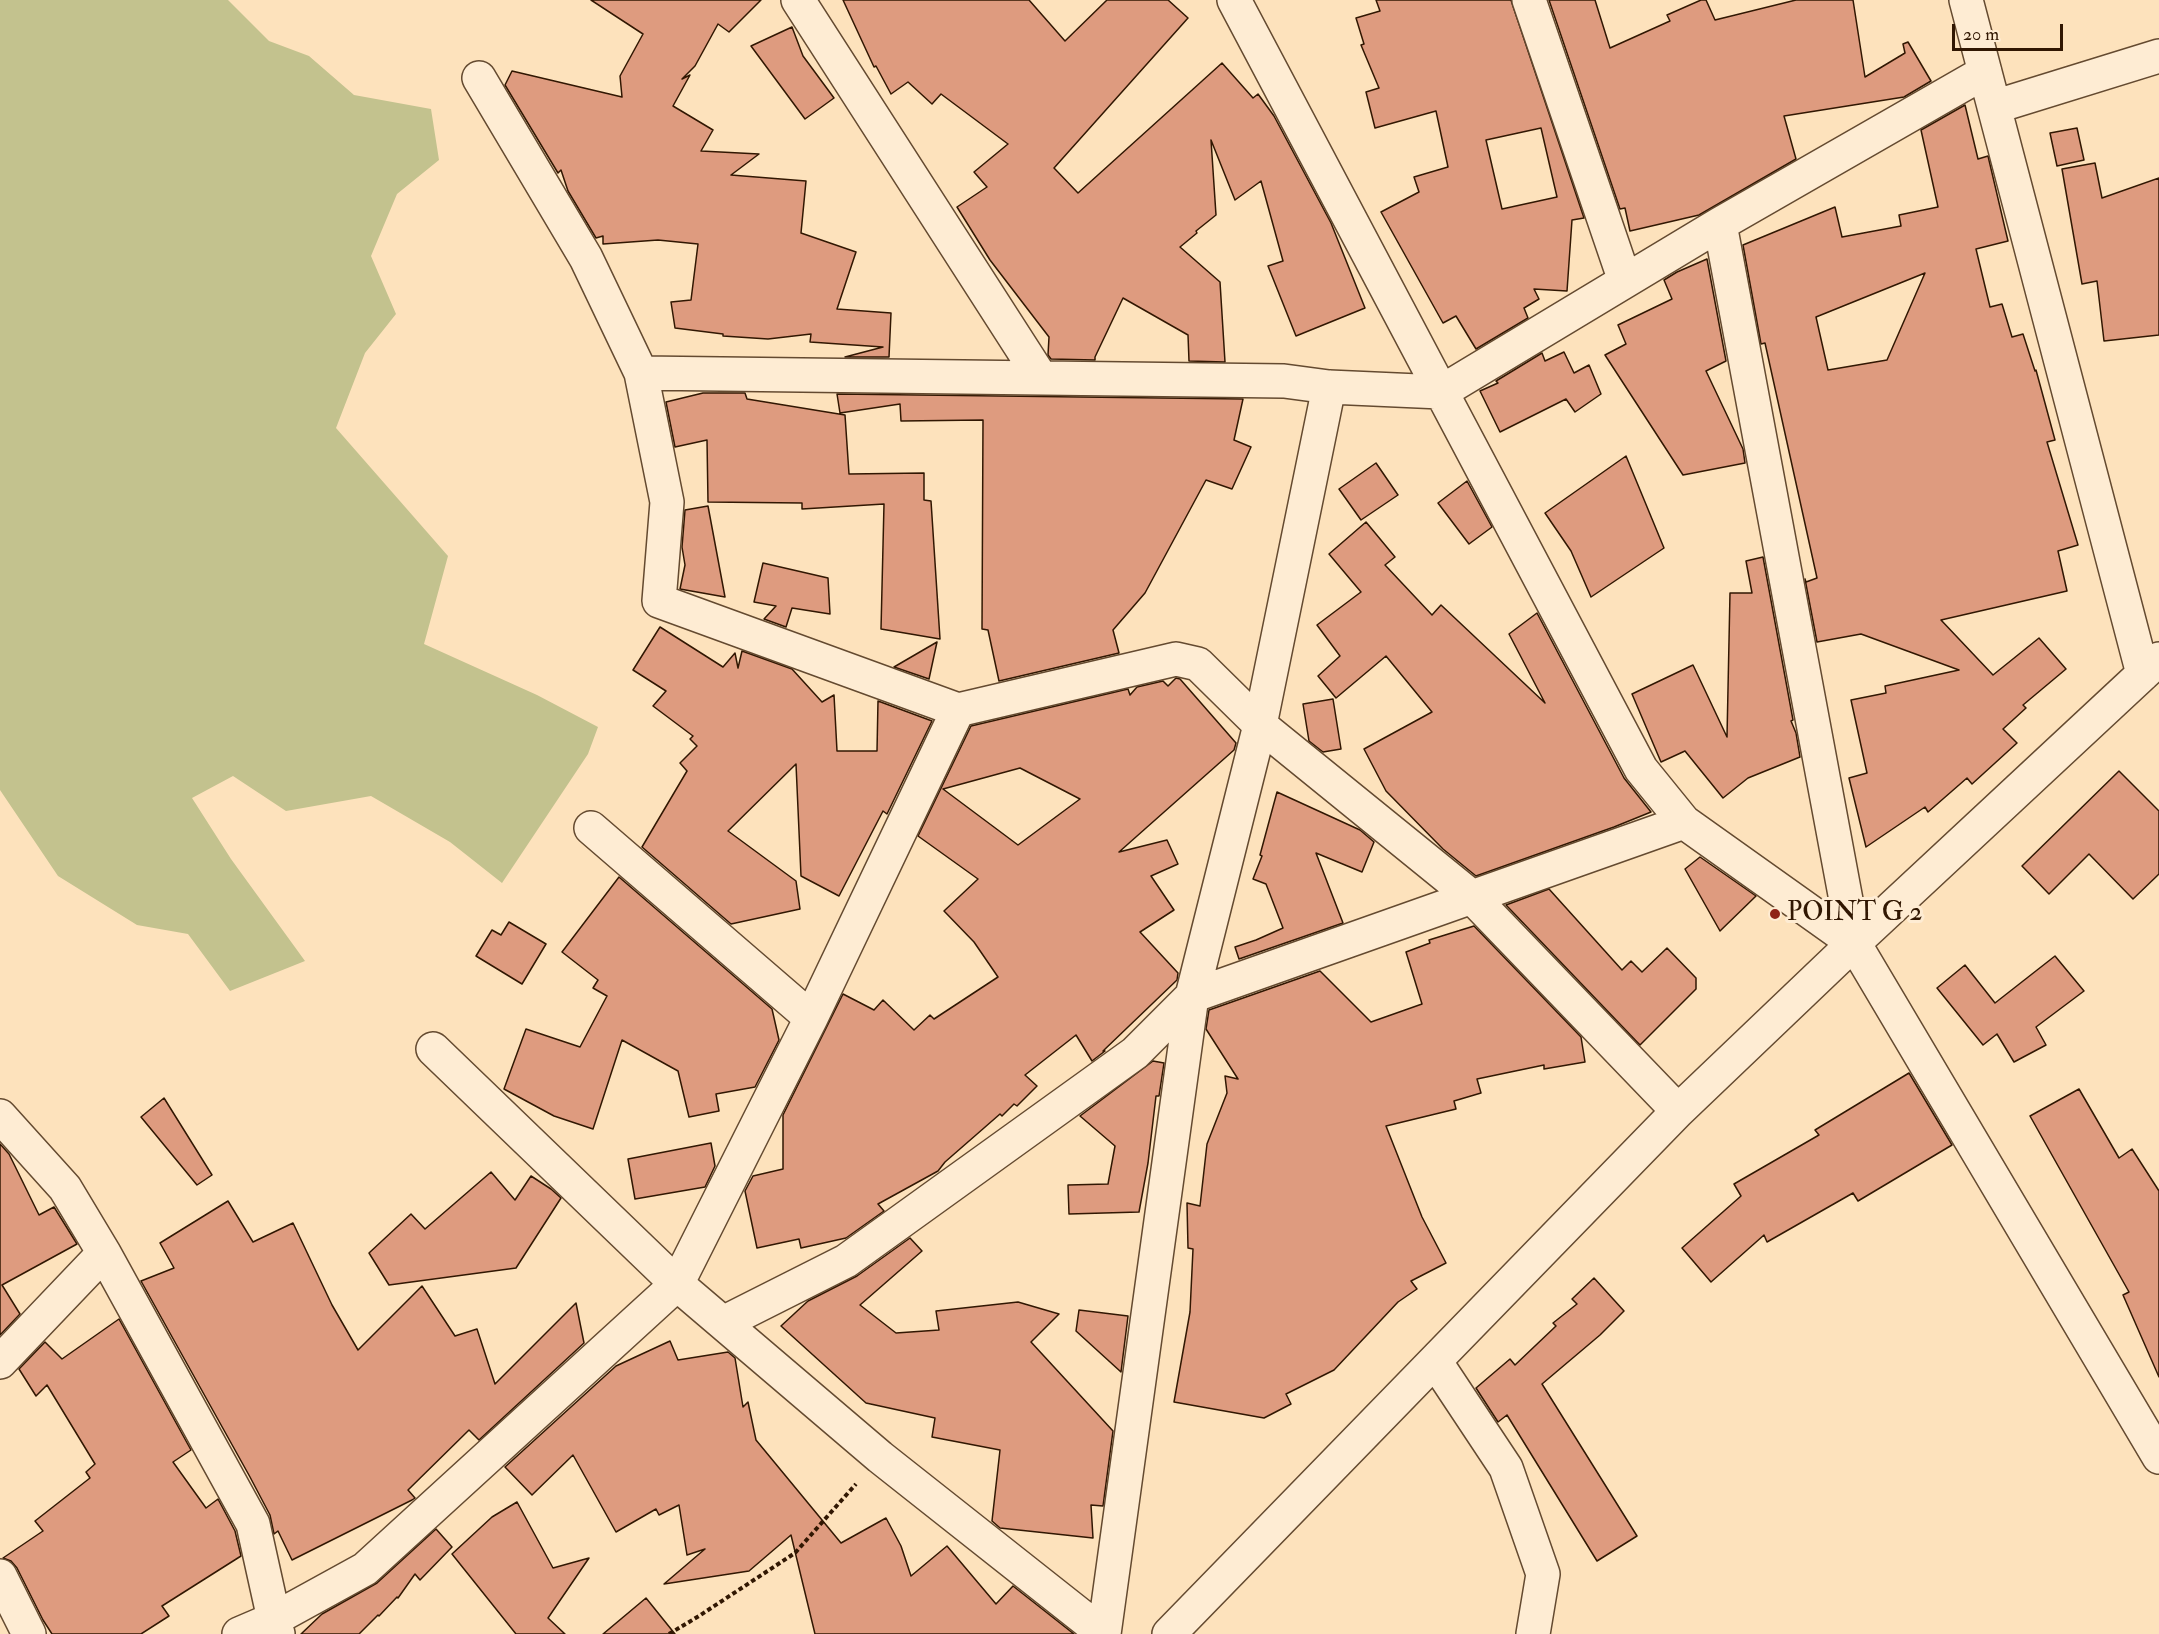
<!DOCTYPE html>
<html>
<head>
<meta charset="utf-8">
<style>
  body { margin:0 }
  #map { position:relative; width:2159px; height:1634px; overflow:hidden; background:#fde2bc; font-family:"IM FELL Double Pica",serif }
  canvas { display:block }
  .scale { position:absolute; left:1952px; top:24px; width:111px; height:27px; box-sizing:border-box; border:3px solid #311702; border-top:0; padding-left:8px; font-size:18px; line-height:21px; white-space:nowrap; color:#311702; -webkit-text-stroke:4px #feecd3; paint-order:stroke }
</style>
</head>
<body>
<div id="map">
<canvas width="2159" height="1634"></canvas>
<div class="scale">20 m</div>
</div>
<script>
const ctx = document.querySelector('canvas').getContext('2d');
ctx.lineJoin = 'round';
function fillPath(path, color) { ctx.fillStyle = color; ctx.fill(path, 'evenodd'); }
function trace(path, color, width, dash) { ctx.strokeStyle = color; ctx.lineWidth = width; ctx.lineCap = dash ? 'butt' : 'round'; ctx.setLineDash(dash || []); ctx.stroke(path); }
function write(font, color, halo, rows, align = 'center') {
  ctx.font = font + ' "IM FELL Double Pica",serif'; ctx.lineWidth = 6; ctx.setLineDash([]); ctx.textBaseline = 'middle'; ctx.strokeStyle = halo; ctx.fillStyle = color; for (const [text, x, y, turn = 0] of rows) {
    ctx.save(); ctx.translate(x, y); ctx.rotate((+turn || 0) * Math.PI / 180); ctx.textAlign = isNaN(turn) ? turn : align; if (halo) ctx.strokeText(text, 0, 0); ctx.fillText(text, 0, 0); ctx.restore();
  }
}
fillPath(new Path2D(`
  M0 0H228L269 41 309 56 354 95 431 109 439 160 397 194 371 256 396 314 365 353 336 428 448 556 424 644 537 695 598 727 588 754 502 883 450 842 371 796 286 811 233 776 192 798 231 859 305 961 230 991 188 934 137 925 58 876 0 790Z`), '#c3c28e');
const building = new Path2D(`
  M591 0H761L729 32 718 24 695 66 682 79 690 75 673 106 713 130 701 151 759 154 731 175 806 181 801 233 856 252 837 309 891 313 889 357H845L883 347 810 342 811 334 768 339 723 336V334L675 328 671 302 691 300 698 244 658 240 603 244V236L596 238 568 191 561 170 558 173 505 85 512 71 622 97 620 76 643 34Z
  M843 0H1029L1065 41 1107 0H1168L1188 18 1054 168 1078 193 1222 63 1253 98 1258 94 1274 116 1331 223 1365 308 1296 336 1268 266 1283 261 1261 181 1235 200 1211 140 1216 215 1196 231 1197 233 1180 247 1220 282 1225 362 1189 361 1188 335 1123 298 1095 357V360L1051 359 1048 355 1049 337 990 260 957 207 987 187 974 172 1008 144 941 94 932 104 908 82 891 94 876 66 874 67Z
  M1376 0H1511L1584 218 1572 220 1567 291 1534 289 1539 299 1524 308 1528 318 1476 349 1456 316 1443 323 1381 212 1419 192 1414 177 1448 167 1436 111 1375 128 1366 92 1379 88 1361 45 1364 44 1356 18 1380 11ZM1541 128 1557 197 1502 209 1486 140Z
  M1549 0H1595L1610 48 1670 21 1667 15 1701 0H1706L1715 20 1796 0H1853L1865 77 1905 53 1903 44 1908 42 1931 81 1904 97 1784 116 1796 159 1699 215 1630 231 1625 208 1620 209Z
  M792 27 803 56 834 98 805 119 751 46Z
  M1965 105 1978 159 1988 156 2008 241 1976 249 1990 307 2002 304 2012 337 2023 334 2035 371 2036 370 2055 440 2047 442 2078 545 2058 551 2067 591 1941 620 1993 675 2039 638 2066 669 2023 705 2026 708 2003 729 2017 743 1972 784 1967 778 1928 812 1925 807 1866 847 1849 778 1867 773 1851 700 1886 693 1885 686 1959 670 1861 634 1817 642 1805 579 1806 582 1817 578 1765 343 1761 344 1743 245 1835 207 1842 237 1901 226 1899 215 1938 207 1921 130ZM1925 273 1887 360 1828 370 1816 317Z
  M2077 128 2084 160 2057 166 2050 133Z
  M2095 163 2102 198 2159 178V335L2104 341 2097 281 2082 284 2062 169Z
  M1707 259 1726 361 1706 371 1743 449 1745 463 1683 475 1605 355 1626 344 1618 325 1672 299 1664 280 1677 272Z
  M1564 352 1574 373 1589 365 1601 394 1575 412 1566 399 1500 432 1480 391 1498 383 1496 381 1542 353 1545 361Z
  M703 393H745L747 399 845 415 849 474 924 473V500L931 501 940 639 881 629 884 504 802 509V503L708 502 707 440 675 447 666 402Z
  M837 394 1243 399 1234 440 1251 447 1232 489 1206 480 1145 593 1113 630 1119 653 999 681 988 630 982 629 983 420 901 421 900 404 840 413Z
  M1626 456 1664 548 1591 597 1571 551 1545 513Z
  M1376 463 1398 495 1361 520 1339 489Z
  M1467 481 1492 527 1469 544 1438 503Z
  M708 506 725 597 680 589 685 565 682 547 685 510Z
  M1366 522 1395 557 1385 565 1432 615 1441 605 1545 703 1509 634 1537 613 1624 778 1651 812 1614 827 1476 876 1443 849 1386 791 1364 749 1432 712 1386 656 1336 698 1318 676 1340 656 1317 625 1361 592 1329 554Z
  M1763 557 1793 720 1791 721 1796 733 1800 757 1748 778 1723 798 1685 751 1661 762 1632 694 1693 665 1727 737 1730 593H1752L1746 561Z
  M763 563 828 578 830 614 792 608 786 627 764 619 776 606 754 602Z
  M660 627 723 667 735 653 738 668 742 651 792 669 822 702 834 695 837 751H877L878 701 932 721 887 814 883 811 839 896 801 876 796 764 728 831 796 881 800 909 731 924 642 847 687 771 680 763 697 746 690 739 693 736 653 706 666 691 633 670Z
  M937 642 929 679 894 667Z
  M1176 678 1180 679 1236 743 1234 750 1119 852 1167 840 1178 864 1151 876 1174 910 1140 932 1178 973 1177 980 1103 1051H1105L1092 1061 1076 1035 1025 1075 1037 1086 1017 1106 1014 1104 1002 1116 1000 1114 945 1162 938 1171 878 1204 884 1211 846 1238 801 1248 799 1239 757 1248 745 1191 753 1176 783 1169V1115L843 994 874 1010 883 1000 914 1030 930 1015 934 1019 998 977 974 942 944 911 978 879 918 836 971 726 1128 689 1130 695 1137 687 1163 681 1168 686ZM1020 768 1080 799 1018 845 943 789Z
  M1333 699 1341 749 1323 752 1309 741 1303 704Z
  M2119 771 2159 811V874L2133 899 2089 854 2049 894 2022 866Z
  M1277 792 1360 830 1374 842 1362 872 1316 853 1343 923 1239 959 1235 947 1256 940 1283 928 1266 884 1253 879 1262 856 1260 855Z
  M1700 857 1756 896 1720 931 1685 869Z
  M619 877 772 1009 779 1040 755 1087 716 1094 719 1111 689 1117 678 1071 622 1040 593 1129 554 1116 504 1089 526 1029 580 1047 607 996 593 988 598 980 562 952Z
  M1549 889 1622 970 1631 961 1642 972 1667 948 1696 978V989L1640 1045 1506 905Z
  M509 922 546 944 522 984 476 956 492 930 501 935Z
  M1474 926 1581 1037 1585 1062 1544 1069V1065L1477 1079 1481 1093 1454 1101 1456 1109 1386 1126 1422 1217 1446 1263 1411 1281 1417 1289 1398 1302 1334 1370 1286 1394 1291 1404 1264 1418 1174 1402 1190 1312 1193 1249 1188 1248 1187 1203 1200 1206 1207 1144 1227 1093 1225 1076 1238 1079 1206 1029 1209 1010 1320 971 1371 1022 1422 1004 1406 952 1430 943 1429 940Z
  M2055 956 2084 991 2036 1027 2046 1045 2014 1062 1997 1034 1983 1045 1937 988 1965 965 1995 1003Z
  M1153 1061 1164 1063 1159 1096H1156L1148 1163 1139 1212 1069 1214 1068 1185 1108 1184 1115 1146 1080 1116Z
  M1909 1073 1952 1145 1858 1201 1853 1193 1767 1242 1764 1235 1711 1282 1682 1248 1741 1196 1734 1184 1819 1135 1815 1130Z
  M2079 1089 2119 1158 2132 1149 2159 1191V1377L2123 1295 2129 1292 2030 1116Z
  M164 1098 212 1175 197 1185 141 1117Z
  M711 1143 715 1166 705 1187 635 1199 628 1159Z
  M0 1144 9 1154 39 1215 54 1207 77 1244 2 1285 20 1314 0 1335Z
  M491 1172 515 1200 531 1176 551 1189 561 1198 516 1268 389 1285 369 1253 411 1214 425 1229Z
  M228 1201 253 1242 293 1223 332 1305 358 1350 422 1286 455 1336 477 1329 495 1384 576 1303 584 1343 479 1440 469 1430 408 1490 415 1498 412 1500 292 1560 278 1531 274 1534 270 1515 250 1477 141 1281 174 1268 160 1243Z
  M910 1238 922 1251 860 1305 896 1333 939 1330 936 1311 1018 1302 1059 1314 1031 1342 1113 1431 1103 1506 1091 1505 1093 1538 1000 1528 992 1521 1000 1450 932 1437 935 1418 866 1403 781 1326 808 1301 857 1276Z
  M1594 1278 1624 1311 1600 1335 1542 1384 1637 1536 1597 1561 1507 1415 1498 1422 1476 1388 1510 1359 1515 1365 1556 1326 1553 1323 1577 1304 1572 1299Z
  M1079 1310 1128 1316 1121 1372 1076 1331Z
  M119 1319 191 1450 173 1462 206 1508 218 1499 235 1531 241 1556 162 1606 169 1616 141 1634H52L43 1620 17 1568 11 1561 3 1558 43 1531 35 1521 90 1478 86 1472 95 1464 47 1385 36 1396 19 1369 45 1342 62 1359Z
  M670 1341 678 1360 728 1352 735 1358 743 1407 748 1402 756 1440 841 1543 886 1518 901 1546 911 1576 947 1546 996 1604 1013 1586 1074 1634H815L791 1535 749 1571 664 1584 705 1549 687 1555 679 1505 659 1515 656 1509 616 1532 573 1455 532 1495 505 1467 616 1366Z
  M517 1502 553 1568 589 1558 548 1618 565 1634H516L452 1554 492 1517Z
  M436 1529 452 1547 420 1580 415 1574 398 1598 397 1597 379 1616 378 1615 359 1634H301L322 1614 377 1583Z
  M646 1598 675 1634H603Z`);
fillPath(building, '#de9b7f');
trace(building, '#311702', 1.5);
const minor = new Path2D(`
  M798 0 1041 378
  M1234 0 1641 769 1684 822 1854 943
  M1529 0 1625 281
  M1966 0 2143 674
  M479 78 586 258 641 373 667 502 659 601 958 710
  M1994 107 2159 56
  M1720 224 1854 943 2159 1457
  M641 373 1284 381 1329 387 1441 392 1720 224 1985 72
  M591 828 811 1018
  M433 1049 677 1284 880 1457 1104 1634
  M0 1116 65 1188 104 1253 253 1524 274 1619 239 1634
  M723 1323 846 1261 1135 1053 1192 996 1684 822
  M1435 1361 1506 1468 1543 1574 1533 1634
  M0 1362 104 1253
  M0 1576 29 1634
  M278 1634 274 1619 365 1569 677 1284 811 1018 958 710 1176 659 1198 664 1260 725 1472 897 1678 1111
  M1104 1634 1192 996 1260 725 1329 387
  M1169 1634 1678 1111 1854 943 2159 659`);
trace(minor, '#644a30', 36);
trace(new Path2D(`
  M669 1634 699 1616 795 1553 856 1484`), '#311702', 4, [4.5, 3]);
trace(minor, '#feecd3', 33);
for (const [x, y, r, color] of [
  [1775,914,6,"#8f2418"]
]) { const dot = new Path2D(); dot.arc(x, y, r, 0, 2 * Math.PI); ctx.fillStyle = color; ctx.fill(dot); trace(dot, '#feecd3', 2); }
write('26px', '#311702', '#feecd3', [
  ["POINT G 2",1787,914]
], 'left');
</script>
</body>
</html>
